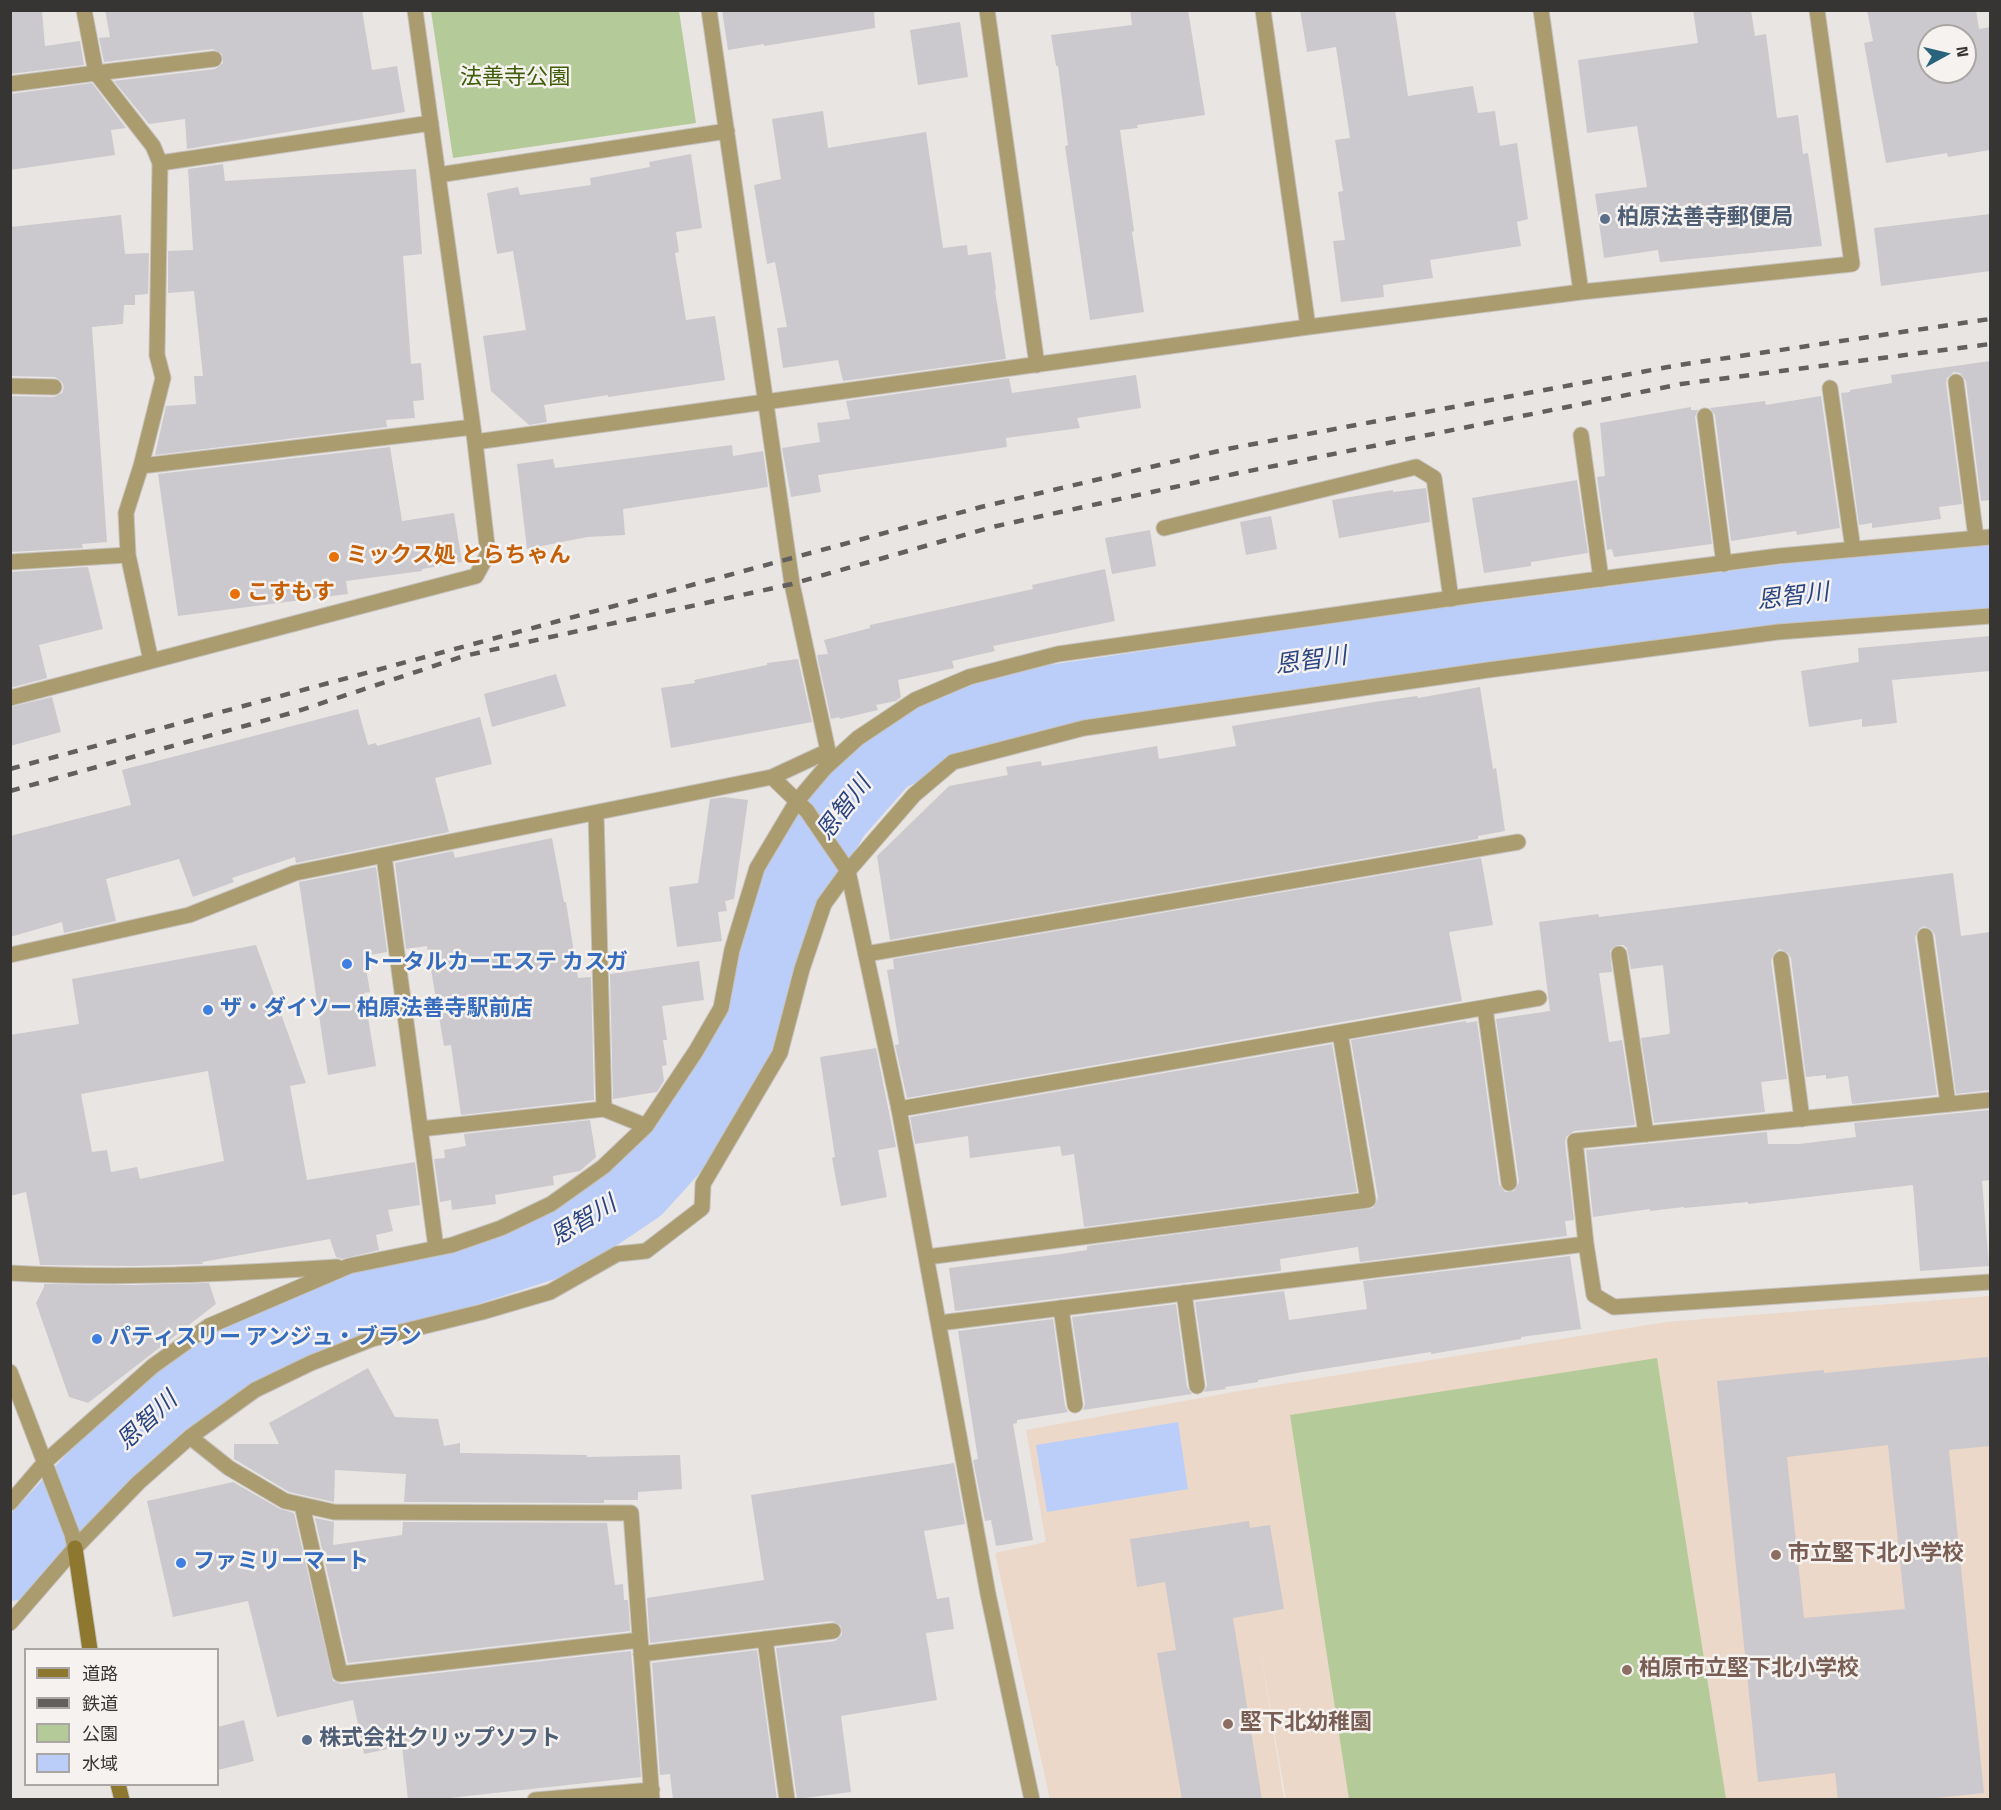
<!DOCTYPE html>
<html>
<head>
<meta charset="utf-8">
<style>
  body { margin:0 }
  #map { position:relative; width:2001px; height:1810px; overflow:hidden; background:#e9e5e2; font-family:"Titillium Web","Noto Sans JP",sans-serif }
  canvas { display:block }
  .frame { position:absolute; inset:0; border:12px solid #363534; pointer-events:none }
  .legend { position:absolute; left:24px; top:1648px; width:195px; height:138px; box-sizing:border-box; background:#f6f2ef; border:2px solid #a9a6a4; margin:0; padding:8px 10px; list-style:none; font-size:18px; color:#363534 }
  .legend li { display:flex; align-items:center; gap:12px; height:30px }
  .legend b { width:30px; border:2px solid #a9a6a4 }
  .north { position:absolute; left:1917px; top:24px; width:60px; height:60px; box-sizing:border-box; background:#f6f2ef; border:2px solid #a9a6a4; border-radius:50%; rotate:82deg; font-size:16px; font-weight:700; line-height:24px; text-align:center; color:#363534 }
  .north::after { content:''; display:block; margin:auto; width:21px; height:27px; background:#29647d; clip-path:polygon(50% 0,100% 100%,50% 72%,0 100%) }
</style>
</head>
<body>
<div id="map">
<canvas width="2001" height="1810"></canvas>
<div class="frame"></div>
<ul class="legend">
<li><b style="height:8px;background:#8e772e"></b>道路</li>
<li><b style="height:8px;background:#62605f"></b>鉄道</li>
<li><b style="height:16px;background:#b4cb99"></b>公園</li>
<li><b style="height:16px;background:#bacef9"></b>水域</li>
</ul>
<div class="north">N</div>
</div>
<script>
const ctx = document.querySelector('canvas').getContext('2d');
ctx.lineJoin = 'round';
function fillPath(path, color) { ctx.fillStyle = color; ctx.fill(path, 'evenodd'); }
function trace(path, color, width, dash) { ctx.strokeStyle = color; ctx.lineWidth = width; ctx.lineCap = dash ? 'butt' : 'round'; ctx.setLineDash(dash || []); ctx.stroke(path); }
function write(font, color, halo, rows, align = 'center') {
  ctx.font = font + ' "Titillium Web","Noto Sans JP",sans-serif'; ctx.lineWidth = 5; ctx.setLineDash([]); ctx.textBaseline = 'middle'; ctx.strokeStyle = halo; ctx.fillStyle = color; for (const [text, x, y, turn = 0] of rows) {
    ctx.save(); ctx.translate(x, y); ctx.rotate((+turn || 0) * Math.PI / 180); ctx.textAlign = isNaN(turn) ? turn : align; if (halo) ctx.strokeText(text, 0, 0); ctx.fillText(text, 0, 0); ctx.restore();
  }
}
fillPath(new Path2D(`
  M1990 1296V1799H1286L1259 1642 1284 1799H1050L995 1553 1046 1542 1026 1430 1233 1392 1666 1322Z`), '#ecd8c9');
fillPath(new Path2D(`
  M431 11H679L696 123 453 158Z
  M1657 1358 1726 1799H1349L1290 1415Z`), '#b4cb99');
fillPath(new Path2D(`
  M1178 1422 1188 1489 1047 1512 1036 1445Z`), '#bacef9');
trace(new Path2D(`
  M10 1566 161 1404 264 1337 562 1240 638 1189 707 1113 757 1015 782 909 835 816 886 758 956 725 1052 700 1405 648 1990 573`), '#bacef9', 70);
fillPath(new Path2D(`
  M10 10H42L45 46 80 41 84 65 10 74Z
  M105 10H362L372 70 397 66 405 112 187 149 185 119 149 124 114 81 215 69 223 63 222 54 213 49 104 62 99 38 110 37Z
  M722 10H874L875 28 764 46V44L728 50Z
  M1130 10H1188L1205 115 1137 125 1138 128 1120 130 1134 231 1132 232 1144 312 1090 320 1065 146 1068 145 1058 66H1056L1051 35 1132 25Z
  M1300 10H1395L1408 96 1473 86 1478 113 1495 111 1500 146 1517 143 1528 219 1517 222 1521 246 1430 260 1433 278 1383 285 1384 297 1341 302 1333 241 1345 240 1338 192 1343 191 1335 140 1350 138 1336 47 1307 52Z
  M1693 10H1751L1755 36 1766 34 1777 118 1798 115 1803 154 1808 153 1822 246 1660 262 1658 250 1604 258 1595 194 1647 187 1637 126 1587 133 1578 60 1698 43Z
  M1867 10H1976L1979 29 1990 27V150L1948 157 1947 153 1886 163 1864 43 1873 41ZM1929 36H1965V72H1929Z
  M960 22 968 77 918 85 910 30Z
  M92 83 126 128 111 130 115 155 10 170V94Z
  M823 111 828 148 926 132 943 248 967 245 968 255 991 252 996 290 995 291 1006 359 843 381 838 360 783 368 777 328 787 327 775 262 767 264 754 185 781 179 772 119Z
  M691 154 702 228 676 232 679 252 675 253 686 320 715 316 725 380 608 397V395L544 405 547 422 529 425 491 391 483 336 526 330 513 251 497 254 487 193 518 187 520 195 591 185 590 178 650 167 649 162Z
  M223 164 225 181 416 169 422 254 403 256 411 364 421 363 424 400 413 401 415 418 386 420 387 427 155 455 166 406 196 404 194 376H203L194 291 168 293V251L193 250 188 169Z
  M1990 214V271L1881 286 1874 228Z
  M121 215 125 254 149 253 148 294 135 295V305H124L123 324 92 327 107 542 82 544 83 548 10 552V396L54 397 62 393 64 387 62 382 55 377 10 376V227Z
  M1990 361V500L1981 501 1966 381 1960 373 1954 372 1947 378 1946 383 1962 504 1939 507 1941 519 1872 528V523L1859 525 1841 393 1850 392V390L1892 383 1891 375Z
  M1136 375 1141 408 1077 418 1080 428 1006 438 1007 447 818 475 821 492 791 497 782 448 820 442 817 423 850 419 846 401 1009 378 1012 393Z
  M1821 396 1840 528 1797 535 1796 531 1731 541 1715 415 1710 408 1765 401 1766 405Z
  M1691 407V410H1698L1695 417 1712 544 1614 557 1612 549 1607 550 1597 477 1605 476 1600 423Z
  M732 445 733 456 763 451 768 487 623 509 625 535 587 537 527 549 517 464 553 459 555 468Z
  M390 447 402 521 454 513 462 562 422 569V571L346 581 348 594 178 616 158 474Z
  M1577 480 1588 553 1531 562V566L1484 573 1472 498Z
  M1426 488 1430 522 1339 538 1332 500 1393 490V492Z
  M1271 516 1277 549 1246 555 1240 522Z
  M1150 530 1156 566 1112 574 1105 538Z
  M88 567 103 629 39 645 47 678 10 688V572Z
  M1105 569 1115 621 993 646 995 651 952 661 954 668 898 680 901 697 896 701 876 705 878 710 840 719 839 717 831 719 817 655 828 654 824 640 870 628V625L1033 589 1032 585Z
  M1990 636V671L1892 680 1897 723 1862 727V719L1809 727 1801 671 1859 662 1858 648Z
  M798 659 812 722 671 748 661 688 695 683 694 680 767 665V663Z
  M556 674 566 706 492 727 484 694Z
  M1480 687 1493 769 1496 768 1505 831 1478 836V839L890 940 877 856 949 786 1008 775 1006 767 1041 761 1042 766 1157 746 1159 759 1236 746 1232 726 1374 702 1417 696 1418 698Z
  M52 697 61 732 10 746V707Z
  M358 709 368 745 376 743 377 746 480 717 492 764 435 778 449 832 296 863 295 857 232 878 234 882 193 897 179 859 106 879 116 921 64 933 62 922 10 937V836L131 805 122 770Z
  M724 797 748 800 734 899 725 901 727 911 718 912 722 941 677 947 669 887 698 883 710 799Z
  M552 838 564 902H566L578 978 591 977 594 1100 461 1115 451 1045 444 1046 427 946 406 949 395 863 453 851 455 858Z
  M1481 858 1493 925 1449 932 1462 1001 907 1098 895 1045 899 1044 887 970 894 969 893 959Z
  M376 867 387 952 364 956 370 992 364 993 376 1066 328 1075 299 882Z
  M1953 873 1961 936 1990 932V1090L1956 1094 1935 935 1932 930 1924 926 1919 929 1915 937 1937 1095 1852 1104 1848 1076 1826 1079V1075L1806 1077 1791 958 1788 953 1780 949 1775 952 1771 960 1787 1079 1761 1082 1765 1112 1654 1123 1641 1038 1669 1034 1670 1032 1663 965 1631 969 1627 948 1623 945H1617L1610 951 1612 972 1599 973 1609 1042 1622 1040 1635 1125 1574 1131 1566 1137 1565 1142 1574 1220 1565 1221 1567 1236 1360 1262 1358 1247 1280 1259 1281 1271 955 1311 949 1268 1061 1254 1087 1250V1246L1373 1208 1378 1198 1351 1040 1466 1021V1023L1477 1021 1499 1184 1505 1192 1514 1191 1519 1182 1496 1019 1550 1011 1539 922 1598 914 1599 917Z
  M256 945 306 1083 290 1086 307 1180 415 1162 420 1205 388 1210 393 1231 376 1235 379 1250 342 1259 336 1257 330 1239 202 1262 203 1264 133 1266 40 1265 26 1192 10 1196V1035L79 1024 72 979ZM208 1071 224 1161 140 1179 137 1167 111 1172 107 1150 92 1152 81 1094Z
  M699 961 704 1000 662 1006 667 1040H663L667 1065 662 1066 664 1081 657 1092 613 1099 610 974Z
  M1332 1044 1357 1192 1084 1227 1074 1154 1062 1156 1060 1146 970 1158 968 1136 915 1144 910 1117Z
  M876 1048 896 1147 878 1150 887 1197 841 1206 832 1158 835 1157 820 1057Z
  M1990 1110V1180L1982 1181 1989 1266 1920 1271 1913 1185 1748 1204V1202L1684 1208V1207L1650 1211V1209L1593 1217 1586 1150 1767 1132 1768 1144H1799L1856 1137 1854 1123Z
  M590 1120 596 1157 580 1171 553 1176 554 1185 495 1195 496 1204 452 1210 451 1200 440 1202 434 1159 445 1158 444 1150 466 1146 464 1134Z
  M1570 1256 1581 1329 1521 1337V1339L1431 1354V1352L1297 1373 1258 1380V1382L1225 1387 1226 1389 1204 1392 1207 1385 1195 1302 1284 1291 1289 1320 1367 1309 1363 1281Z
  M209 1283 216 1304 88 1403 69 1397 36 1303 44 1287V1284L133 1285Z
  M1176 1304 1187 1387 1192 1394 1083 1410 1085 1404 1072 1317Z
  M1053 1319 1065 1406 1068 1412 1017 1420V1423L1013 1424 1033 1540 996 1546 991 1520 985 1521 973 1460 978 1459 958 1331Z
  M1988 1357 1990 1383V1446L1949 1450 1984 1793 1917 1800H1838L1835 1773 1758 1782 1717 1381 1824 1370V1373ZM1888 1445 1905 1609 1804 1618 1787 1457Z
  M368 1368 395 1417 438 1419 444 1446 460 1443V1453L587 1455V1457L680 1455 682 1489 638 1492V1500H604V1503L404 1502 406 1474 335 1470 334 1502 289 1492 234 1459V1444H279L269 1423Z
  M954 1463 965 1524 924 1531 937 1599 949 1597 954 1629 926 1633 937 1700 841 1716 851 1792 797 1799 776 1648 835 1641 842 1635 841 1626 832 1621 650 1643 647 1598 764 1580 751 1495Z
  M233 1482 280 1509 294 1513 333 1681 341 1684 631 1651 641 1777 431 1800H408L402 1746 364 1754 353 1700 277 1717 248 1601 173 1617 147 1501Z
  M315 1518 334 1522 333 1545 402 1535 403 1522 607 1523 615 1585 623 1584 624 1600H628L630 1631 348 1663Z
  M1249 1521 1250 1528 1270 1525 1284 1609 1233 1618 1262 1800H1182L1157 1653 1176 1650 1165 1582 1137 1587 1130 1539Z
  M757 1650 777 1800H673L670 1774 660 1775 652 1663Z
  M244 1720 254 1761 218 1770V1727Z`), '#cbc9cd');
const lane = new Path2D(`
  M96 73 214 59
  M1956 382 1976 538
  M1830 388 1853 549
  M1705 416 1724 564
  M1581 435 1601 579
  M1164 528 1416 467 1434 478 1451 599
  M1925 936 1948 1104
  M866 954 1518 842
  M1619 954 1646 1134
  M1781 959 1802 1119
  M1485 1008 1509 1183
  M899 1109 1539 998
  M927 1257 1368 1200 1340 1033
  M1184 1293 1197 1386
  M1061 1308 1075 1405`);
const street = new Path2D(`
  M84 10 96 73 153 146 160 163 157 355 163 378 141 466 126 513 128 555 151 661
  M987 10 1037 365
  M1263 10 1308 327
  M1541 10 1581 292
  M10 84 96 73
  M160 163 431 123
  M438 175 727 131
  M10 386 54 387
  M475 442 1308 327 1581 292 1852 264 1817 10
  M141 466 473 427
  M10 562 128 555
  M10 698 476 576 488 554 475 442 415 10
  M772 777 807 811 848 871 899 1109 988 1594 1032 1800
  M596 813 604 1109
  M384 856 436 1248
  M10 955 189 915 295 873 772 777 828 751 792 584 709 10
  M420 1129 604 1109 646 1126
  M1586 1244 1575 1141 1990 1100
  M10 1273C120 1279 228 1274 337 1267
  M939 1323 1586 1244 1594 1295 1614 1307 1990 1282
  M10 1372 72 1534 75 1548
  M190 1437 229 1468 285 1501 334 1512 631 1513 652 1800
  M10 1503 45 1462 153 1366 209 1326 349 1266 452 1245 501 1228 551 1204 603 1167 646 1126 696 1051 721 1008 732 950 757 868 797 801 825 768 858 738 915 700 969 677 1058 654 1475 595 1779 556 1990 537
  M302 1505 340 1674 640 1640
  M10 1623 75 1548 138 1483 190 1437 255 1390 311 1363 372 1339 482 1312 550 1292 617 1254 646 1251 702 1208 703 1184 780 1053 802 969 824 904 848 871 914 795 953 762 1084 728 1488 670 1778 632 1990 616
  M765 1639 787 1800
  M641 1654 833 1631
  M535 1800 652 1790`);
const secondary = new Path2D(`
  M75 1548 90 1650
  M118 1784 122 1800`);
trace(lane, '#c5c2bf', 17);
trace(street, '#c5c2bf', 17);
trace(secondary, '#c5c2bf', 17);
trace(lane, '#ab9c6f', 15);
trace(street, '#ab9c6f', 15);
trace(secondary, '#8e772e', 15);
trace(new Path2D(`
  M10 769 981 507 1227 449 1679 365 1990 319
  M10 791 295 712 464 656 792 584 992 527 1234 474 1681 384 1990 344`), '#62605f', 4.5, [10, 10]);
for (const [x, y, r, color] of [
  [1605,219,6,"#5c6f8a"],
  [334,557,6,"#e8710a"],
  [235,594,6,"#e8710a"],
  [347,964,6,"#3f7fe0"],
  [208,1010,6,"#3f7fe0"],
  [97,1339,6,"#3f7fe0"],
  [1776,1555,6,"#8d6e63"],
  [181,1563,6,"#3f7fe0"],
  [1627,1670,6,"#8d6e63"],
  [1228,1724,6,"#8d6e63"],
  [307,1740,6,"#5c6f8a"]
]) { const dot = new Path2D(); dot.arc(x, y, r, 0, 2 * Math.PI); ctx.fillStyle = color; ctx.fill(dot); trace(dot, '#f6f2ef', 2); }
write('22px', '#405e0a', '#f6f2ef', [
  ["法善寺公園",515,79]
]);
write('bold 22px', '#4e5e75', '#f6f2ef', [
  ["柏原法善寺郵便局",1617,219],
  ["株式会社クリップソフト",319,1740]
], 'left');
write('bold 22px', '#c56008', '#f6f2ef', [
  ["ミックス処 とらちゃん",346,557],
  ["こすもす",247,594]
], 'left');
write('bold 22px', '#366cbe', '#f6f2ef', [
  ["トータルカーエステ カスガ",359,964],
  ["ザ・ダイソー 柏原法善寺駅前店",220,1010],
  ["パティスリー アンジュ・ブラン",109,1339],
  ["ファミリーマート",193,1563]
], 'left');
write('bold 22px', '#785e54', '#f6f2ef', [
  ["市立堅下北小学校",1788,1555],
  ["柏原市立堅下北小学校",1639,1670],
  ["堅下北幼稚園",1240,1724]
], 'left');
write('italic 24px', '#294482', '#f6f2ef', [
  ["恩智川",1793,598,-7],
  ["恩智川",1311,662,-8],
  ["恩智川",845,809,-53],
  ["恩智川",584,1222,-31],
  ["恩智川",148,1422,-43]
]);
</script>
</body>
</html>
